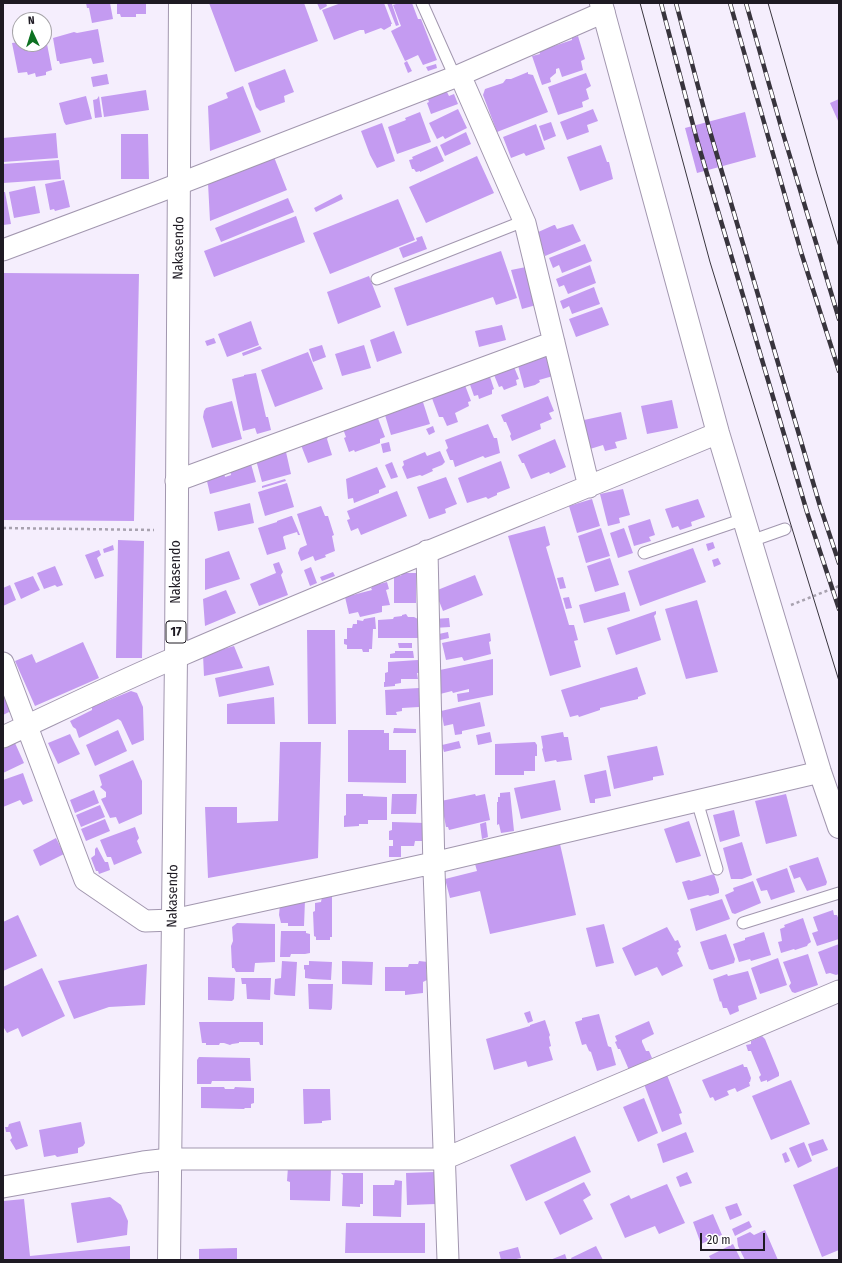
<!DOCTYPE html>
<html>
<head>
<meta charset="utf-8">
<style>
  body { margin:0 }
  #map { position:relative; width:842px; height:1263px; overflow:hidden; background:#f5eefd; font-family:"Fira Sans Condensed",sans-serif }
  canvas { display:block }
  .frame { position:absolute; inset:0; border:4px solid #1e1a23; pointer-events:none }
  .north { position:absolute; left:12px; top:12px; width:40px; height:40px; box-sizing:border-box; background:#fff; border:1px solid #a5a3a7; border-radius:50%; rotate:356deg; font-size:11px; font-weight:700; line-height:16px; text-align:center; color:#1e1a23 }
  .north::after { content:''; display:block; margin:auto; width:14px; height:18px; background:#0d7121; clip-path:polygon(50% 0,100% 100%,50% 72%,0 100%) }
  .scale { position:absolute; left:700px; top:1233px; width:65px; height:18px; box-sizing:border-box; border:2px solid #1e1a23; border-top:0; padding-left:5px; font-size:12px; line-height:14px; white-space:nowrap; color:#1e1a23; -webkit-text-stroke:3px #fff; paint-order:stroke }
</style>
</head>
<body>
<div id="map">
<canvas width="842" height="1263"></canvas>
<div class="frame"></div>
<div class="north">N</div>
<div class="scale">20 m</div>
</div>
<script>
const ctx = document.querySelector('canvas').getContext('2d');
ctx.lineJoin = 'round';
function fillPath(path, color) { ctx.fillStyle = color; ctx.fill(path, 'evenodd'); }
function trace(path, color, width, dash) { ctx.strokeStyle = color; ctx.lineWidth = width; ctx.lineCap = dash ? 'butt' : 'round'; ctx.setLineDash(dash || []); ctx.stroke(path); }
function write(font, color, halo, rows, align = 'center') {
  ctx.font = font + ' "Fira Sans Condensed",sans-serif'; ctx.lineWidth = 3; ctx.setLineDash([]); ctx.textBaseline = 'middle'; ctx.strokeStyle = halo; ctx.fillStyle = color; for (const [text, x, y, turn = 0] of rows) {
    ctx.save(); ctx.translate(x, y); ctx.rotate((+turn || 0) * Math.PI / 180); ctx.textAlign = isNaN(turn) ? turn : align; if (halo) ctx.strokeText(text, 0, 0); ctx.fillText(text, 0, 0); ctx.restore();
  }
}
fillPath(new Path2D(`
  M86 3H110L113 19 92 23 89 8H87Z
  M117 3H146V14H136V17H121L120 14H117Z
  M209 3H304L318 41 235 72Z
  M317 3H326L327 6 320 10Z
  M341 3H384L392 24H391V26L384 30 381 28 365 34 364 30H360L334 40 322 10Z
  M387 3H395L392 4 399 25 396 26Z
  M399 3H412L418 19H421L437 60 423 65 418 55 405 61 391 31 401 26 393 5Z
  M98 29 104 62 93 64 91 58 60 64 59 61H57L53 38 74 32 77 33Z
  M578 36 585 59 581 61 583 70 562 77 559 68 556 69V73L550 78 551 82 542 85 532 56 540 54 539 51 572 40V38Z
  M20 42V44H47L52 70 46 72V75L36 77 35 73 28 75 27 72 18 73 12 43Z
  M407 61 412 71 408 73 404 63Z
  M436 64 437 68 428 71 426 67Z
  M285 69 294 92 284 96 285 102 260 111 256 107 248 83Z
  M528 72V74L533 75 548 112 497 132 483 95 485 89 503 83 506 79H511Z
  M586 73 591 86 586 89 589 99 582 102 583 107 558 115 548 87Z
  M107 74 109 84 93 87 91 77Z
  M243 86 261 132 210 151 208 106 228 98 226 93Z
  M146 90 149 110 104 117 101 97Z
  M446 90 449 96 454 94 458 104 431 114 427 103 429 102 427 97Z
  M86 96 92 119 66 125 64 122 59 103Z
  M99 96 102 117 95 118 93 100 97 99Z
  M839 99V123L830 103Z
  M458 109 467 128 445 139 443 136 437 139 429 123Z
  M593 109 598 121 587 125 589 132 567 140 560 122Z
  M420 112 431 142 397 154 388 127 406 120 405 118Z
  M745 112 756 157 697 173 685 128Z
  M551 122 556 136 544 141 539 126Z
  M382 123 395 161 377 168 370 155 361 131Z
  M536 124 545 149 526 156 524 153 511 158 503 137Z
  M466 132 471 144 445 156 440 145Z
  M56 133 58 158 3 162V138Z
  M121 134H148L149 179H121Z
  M601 145 607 162H609L613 179 580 191 567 157Z
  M437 146 444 161 420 172V171L416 172 414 169H412L409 160 413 159 412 157Z
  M477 156 494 193 426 223 409 187Z
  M274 157 287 190 210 221 208 183Z
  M59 160 61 179 3 183V164Z
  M64 180 70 207 55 211 54 209 50 210 45 184Z
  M35 186 40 213 14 218 9 192Z
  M3 192H5L11 224 3 225Z
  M341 194 343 199 316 212 314 208Z
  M288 198 294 212 221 242 215 228Z
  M398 199 415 240 330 274 313 233Z
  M296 216 305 242 214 277 204 251Z
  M573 224 581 241 545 256 536 233 554 225H555L557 229Z
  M422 236 427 249 403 258 399 248 417 241 416 238Z
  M585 244 592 261 562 273 559 265 553 268 549 258Z
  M501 251 517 298 496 305 493 297 407 326 394 288Z
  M590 265 596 283 568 294 564 285 559 287 556 279Z
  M526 267 536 305 522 309 511 270Z
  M3 273 139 274 134 521 3 520Z
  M369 276 381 307 338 324 327 292Z
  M594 287 600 304 572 314 569 306 563 309 560 301Z
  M602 307 609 325 576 337 569 319Z
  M251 321 259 345 227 357 218 334Z
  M502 325 506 340 479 347 475 331Z
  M394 331 402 353 377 362 370 340Z
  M214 338 216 343 207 346 205 341Z
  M322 345 326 357 313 362 309 349Z
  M364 345 371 368 342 376 335 354Z
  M260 346 262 349 243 356 242 353Z
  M547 351 553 376 539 380 540 382 535 385 524 388 516 358Z
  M308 352 323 389 275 407 261 370Z
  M512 362 519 379 516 380 517 385 504 390 502 386 499 387 492 370Z
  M488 371 494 389 492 390V394L479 399 478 395 474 396 468 379Z
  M256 373 266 417H268L271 430 257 434 255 428 243 431 232 379 244 376V375Z
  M463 380 471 401 468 402 469 406 455 413 458 422 447 426 443 417H439L430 393Z
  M548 396 554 411 549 413 552 419 540 424 541 429 512 441 510 436 511 434 506 422H504L501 415Z
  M422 399 430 424 391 435 385 415Z
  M672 400 678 428 647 434 641 406Z
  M232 401 242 439 212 448 203 417 204 411 206 408Z
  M621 412 627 439 615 442 617 448 605 451 603 445 590 449 584 420Z
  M376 413 385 437 380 439V443L355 452 354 450 349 452 344 438 346 437 342 426Z
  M488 424 494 438H497L500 453 485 458 483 456 455 467 453 460H450L446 450 448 448 445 440Z
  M433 426 435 432 429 435 426 429Z
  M325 430 328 437 327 439 332 455 308 463 299 440Z
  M555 439 566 467 550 474 549 472 531 479 524 463H522L518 455Z
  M389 442 391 451 383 453 381 444Z
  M440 451 445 462 442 465 432 469 433 471 422 476 420 475 407 479 402 467 404 465 403 461 425 452 427 456Z
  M286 452 291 474 262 482 256 460Z
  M501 461 510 488 497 493V495L488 499 486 497 467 503 458 478Z
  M392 462 398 477 391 479 385 465Z
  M251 464 256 482 210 494 206 477 224 472 225 477 231 475 230 470Z
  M377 467 386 487 379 490V493L354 503 353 498 348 499 346 479Z
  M446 477 457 504 445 509 446 513 429 519 417 487Z
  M285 479 286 481 262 488V486Z
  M287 483 294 507 265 516 258 492Z
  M623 489 630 515 619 518 620 523 608 526 600 494Z
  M397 491 407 516 361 535 358 528 351 531 347 520 350 519 347 511Z
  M592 499 600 526 577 533 569 506Z
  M698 499 705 517 691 522 692 526 680 530 678 526 672 528 665 509Z
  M250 503 254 523 218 531 214 512Z
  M321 506 325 516H328L334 535 332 536 335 551 325 555 326 557 315 561 313 556 301 561 298 553 300 548 307 545 297 514Z
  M291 516H292L300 535H298L297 532 284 536 283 537 286 549 267 555 258 528 277 522V521Z
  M650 519 655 535 649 537 651 541 634 546 628 526Z
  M545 526 550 545 546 547 569 625H574L578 640 574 641 581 667 550 676 508 536Z
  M601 528 610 556 586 563 578 536Z
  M624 528 633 553 618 558 610 533Z
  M118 540 144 541 142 658H116Z
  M713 542 715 548 708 551 706 544Z
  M113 545 114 550 104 553 103 549Z
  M693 548 706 582 640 606 628 571Z
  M99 550 101 555 97 558 104 576 95 579 85 555Z
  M229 551 240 579 205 590V559Z
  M610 558 619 585 595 592 587 566Z
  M718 558 721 564 714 567 712 560Z
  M279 562 283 572 281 575 288 595 259 606 250 584 276 573 273 564Z
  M55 566 63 585 57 587 55 585 44 589 37 573Z
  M311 567 317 583 310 586 304 570Z
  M333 572 335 576 322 581 320 577Z
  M402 573H416V603H394V576H401Z
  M475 575 483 595 443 611 435 591Z
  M33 576 40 590 21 599 14 583Z
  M563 577 566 588 560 589 557 578Z
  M387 582 389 589 386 590 390 605 382 606V612L360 617 358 612 349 614 345 597 372 590 371 588 375 585Z
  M10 585 16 600 3 606V588Z
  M226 590 236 613 205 626 203 599Z
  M625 592 630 611 584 623 579 605Z
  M569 597 572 608 566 609 563 598Z
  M697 600 718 672 686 679 665 609Z
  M656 611V614L654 616 661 640 616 655 607 628Z
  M406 614 408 617H414L418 619V638H378V620L393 619 394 617 402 616V615Z
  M375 617 376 629H373L372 649H369V652H363L362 649H347V645L344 644V639H347V628H352L353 624H357V620L363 621 364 619Z
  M449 618 450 627 434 628V619Z
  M307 630H335L336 724H308Z
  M448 632 449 638 436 641 434 635Z
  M490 633 491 641 489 642 491 654 464 661 462 657 446 660 442 643Z
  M83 642 99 678 35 706 15 661 32 654 36 663Z
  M398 643H412V648H399Z
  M234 646 243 668 204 676 203 655Z
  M395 651H413L414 658H390V654L395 653Z
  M493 659V695L458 702 457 694 469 692V689L453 693 452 691 440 694 435 671Z
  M418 660 419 673H417L418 679H401V683L395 684V686L384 687V682H385V673L388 672V662Z
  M269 666 274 685 219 697 215 678Z
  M637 667 646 694 638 697V699L600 708V710L579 717 578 715 570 717 561 690Z
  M419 688 420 701 419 703V707L402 708V711L396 712 397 715H386L385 690Z
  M3 691 11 711 3 715Z
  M131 691 137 693 143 707 144 740 132 745 121 721 118 719 79 738 76 729 73 727 70 721 92 710V707Z
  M274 697 275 724H227V704Z
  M480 702 485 726 462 731V734L455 735 453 724 444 726 441 711Z
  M394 728 416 729V733H393Z
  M118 730 127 751 95 766 86 745Z
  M348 730H384V733H389V750H406V783L348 782Z
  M490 732 492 742 478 745 476 735Z
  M563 732 564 737H568L572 760 557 762 556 760 545 762 542 749 543 748 541 736Z
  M70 734 80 754 58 764 48 743Z
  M459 741 461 748 444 752 442 745Z
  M280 742H321L318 858 208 878 205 807H237V823L278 821Z
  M535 742 537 745V756H535V771H524V775H495V744Z
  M15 743 24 763 3 773V749Z
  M657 746 664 775 653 777V780L614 789 607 756Z
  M133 760 142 781V814L119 824 116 817 110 818 101 799 106 797V792L100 787 102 785 99 775Z
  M606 770 611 796 595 799V803H590L584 775Z
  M23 773 33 801 23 805 20 800 3 807V780Z
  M555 780 561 810 521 819 514 788Z
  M94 790 99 803 75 813 70 800Z
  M510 792 514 831 501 833 499 824 497 825V802H498V797H500V793Z
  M346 794H363V796L387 797V820H368V824H359V826L344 827V816L346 815Z
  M392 794H417L416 814H391Z
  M475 794 476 796 485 794 490 820 449 830 448 827H446L441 801Z
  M786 794 797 836 766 844 755 801Z
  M100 805 105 817 81 827 76 815Z
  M734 810 740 836 720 842 713 815Z
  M105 819 110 831 86 841 81 829Z
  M689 821 701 856 676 863 664 829Z
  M392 822 426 823 425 841H415L414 846H401V857H389V846H393V840H389V831L392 830Z
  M486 822 488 837 482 839 480 824Z
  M135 827 139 838 137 841 142 853 114 865 111 857H107L100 840Z
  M56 838 64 854 40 866 33 850Z
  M742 842 752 875 742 879H731L723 848Z
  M560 844 576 915 490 934 480 891 450 898 445 879 477 871 475 864Z
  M97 847 105 862H108L110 870 99 874 98 871H96L91 858 95 855V849Z
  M818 857 827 882 826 885 807 891 800 877 794 879 789 866Z
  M787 868 795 892 771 900 767 890 761 891 756 879Z
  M714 874 719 889V893L710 896 708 895 688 900 682 882 689 880 691 881Z
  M753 881 761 903 735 914 732 913 725 895 734 891 733 888Z
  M322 897H332V937H330V940H316V937L314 936 313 912 315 911V903L321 902Z
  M722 899 730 919 696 931 690 909Z
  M305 900 304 926H288V923H281L279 915 280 904Z
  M833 910 834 915H837L839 920V939L817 946 812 933 818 931 813 917Z
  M18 915 37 956 3 971V922Z
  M803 918 811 942 808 944 807 946 795 950 794 949 781 953 778 942 782 941 780 929 785 927 784 925Z
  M237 923 275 924V962L255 963 254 972H236L234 968H232L231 946 233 941 232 927Z
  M604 924 614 963 596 967 586 928Z
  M667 927 675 941 678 940 681 947 678 949 679 951 677 953 683 966 662 976 657 967 635 976 622 948Z
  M281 931H306V933L310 934V953L305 954H291L290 957H280Z
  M764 932 771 955 751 961 750 959 739 962 733 944 745 940V938Z
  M726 934 735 959 734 963 712 970 709 969 700 942Z
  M839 944V974L836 975 830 973 826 974 818 952Z
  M808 954 818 985 795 993 792 992 789 986 791 983 783 962Z
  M778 958 787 985 760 994 751 968Z
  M282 961 297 962 295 996 276 995 274 994 275 979 281 978Z
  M309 961 332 962 331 980 312 979 305 978V970L304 969V965H309Z
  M342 961 373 962 372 985 342 984Z
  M419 961 428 962 429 968 426 969 427 980 423 982V993L405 995V991H385V967H408L409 964H418Z
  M147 964 145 1005 109 1007 74 1019 58 981Z
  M42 968 65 1016 22 1037 18 1028 7 1033 4 1028 3 1029V987Z
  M748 971 757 999 738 1006 739 1011 730 1015 727 1008H723L721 1001 720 1002 713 979 727 974 728 976Z
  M208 977 235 978 234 999 232 1001 208 1000Z
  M241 978H271L270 1000 247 999 246 984H242Z
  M308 984H333L332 1008 331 1010 309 1009Z
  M530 1011 533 1021 528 1023 524 1013Z
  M599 1014 608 1046 610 1047H611L616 1065 597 1071 591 1052 589 1051 586 1044 582 1045 575 1022 582 1020V1018Z
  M545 1020 550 1035 549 1037 551 1046 549 1047 553 1060 528 1067 526 1061 494 1070 486 1039 530 1026V1025Z
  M649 1021 654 1034 642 1040V1042L646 1051H649L652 1058 629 1070 620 1049H618L615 1042 617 1041 615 1036Z
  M199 1022H263V1045H260L259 1042H239V1043L232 1044 230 1045 224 1043H220L219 1045H206V1043H202Z
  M762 1036 765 1039 779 1073V1076L767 1082V1080L761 1082 759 1077 761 1075 751 1051H748L746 1045 751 1044V1041Z
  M199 1057 250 1058 251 1081H212L211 1084H197V1060Z
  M743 1064 744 1067H747L751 1078 750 1082H749L750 1086 737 1092 735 1088 727 1091 729 1095 715 1101 713 1097 710 1098 702 1080Z
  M667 1075 682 1113 679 1114 682 1124 662 1132 644 1084Z
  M791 1080 810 1124 771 1140 752 1096Z
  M201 1087H224L225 1089H234L235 1087 254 1088V1103L251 1104V1108H245L244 1109 201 1108Z
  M303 1089H330L331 1120 322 1121V1123L304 1124Z
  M644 1098 658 1133 638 1142 623 1107Z
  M20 1121 28 1146 16 1150 10 1140 12 1138 10 1132H6L5 1127H8L9 1124Z
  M81 1122 85 1143 83 1146 78 1148V1153L57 1157 55 1155 44 1157 39 1130Z
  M686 1132 694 1152 663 1163 657 1144Z
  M575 1136 591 1172 526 1201 510 1165Z
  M823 1139 828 1150 812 1156 808 1144Z
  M804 1142 812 1161 798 1168 789 1148Z
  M786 1152 790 1161 785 1163 782 1154Z
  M839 1166V1250L822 1257 793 1185Z
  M288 1167 331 1169 330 1201 290 1200V1182L287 1181Z
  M435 1172 436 1204 407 1205 406 1173Z
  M687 1172 692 1183 680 1187 676 1177Z
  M341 1173H363V1204H360V1207L342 1206 343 1175Z
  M395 1180 402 1181 401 1217 373 1216V1185H394Z
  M584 1182 591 1195 583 1200 593 1219 560 1235 544 1202Z
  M667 1184 685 1223 659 1234 655 1226 625 1238 610 1204 629 1195 631 1199Z
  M110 1197 121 1205 128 1221 127 1235 77 1243 71 1203Z
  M24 1199 30 1256 130 1246V1260H3V1201Z
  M737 1203 742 1215 730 1220 725 1207Z
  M713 1214 722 1235 701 1244 693 1222Z
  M749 1221 752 1227 735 1236 732 1229Z
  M346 1223H425V1253H345Z
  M765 1230 778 1260H745L738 1246 737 1238 750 1232 754 1235Z
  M733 1244 741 1260H711L709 1256Z
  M596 1246 603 1260H572L571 1258Z
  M518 1247 521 1258 512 1260H501L499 1252Z
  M237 1248V1260H199V1249Z
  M565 1254 567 1260H550Z`), '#c49bf1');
const lane = new Path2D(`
  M422 3 455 77
  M377 279 524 221
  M751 541 785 529
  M644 553 744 519
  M697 801 717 869
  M743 923 839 893`);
const street = new Path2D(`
  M460 75 525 223 589 487
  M3 250 158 192 460 75 604 12
  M176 481 554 342
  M427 551 434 870 448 1260
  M3 663 85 880 145 921 173 920 433 863 820 772
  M3 737C61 710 118 682 177 657 356 579 538 508 718 433
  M3 1187 143 1162 170 1159H444L839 991`);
const secondary = new Path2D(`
  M601 3 718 433 820 772 839 827`);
const highway = new Path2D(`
  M169 1260 176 657 180 3`);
trace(lane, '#a297af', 13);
trace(street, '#a297af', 23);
trace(secondary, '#a297af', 24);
trace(highway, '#a297af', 24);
trace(new Path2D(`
  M3 528 154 530
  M791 605 839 586`), '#a8a2af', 2.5, [3, 3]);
trace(lane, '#fff', 11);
trace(street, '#fff', 21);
trace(secondary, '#fff', 22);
trace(highway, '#fff', 22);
trace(new Path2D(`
  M640 3 710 262 839 681
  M768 3 817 174 839 247`), '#38343d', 1);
const rail = new Path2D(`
  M661 3 697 140 807 512 839 609
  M676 3 709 128 820 506 839 563
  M730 3 801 252 839 371
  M746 3 782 130 839 319`);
trace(rail, '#38343d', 4.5);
trace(rail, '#fff', 3, [9]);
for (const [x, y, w] of [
  [176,632,20]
]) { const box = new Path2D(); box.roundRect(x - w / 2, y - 11, w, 22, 3); ctx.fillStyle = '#fff'; ctx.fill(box); trace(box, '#1e1a23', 1); }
write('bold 13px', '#1e1a23', null, [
  ["17",176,632]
]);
write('14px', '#1e1a23', '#fff', [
  ["Nakasendo",179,248,-89],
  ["Nakasendo",176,572,-90],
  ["Nakasendo",173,896,-89]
]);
</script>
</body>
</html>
